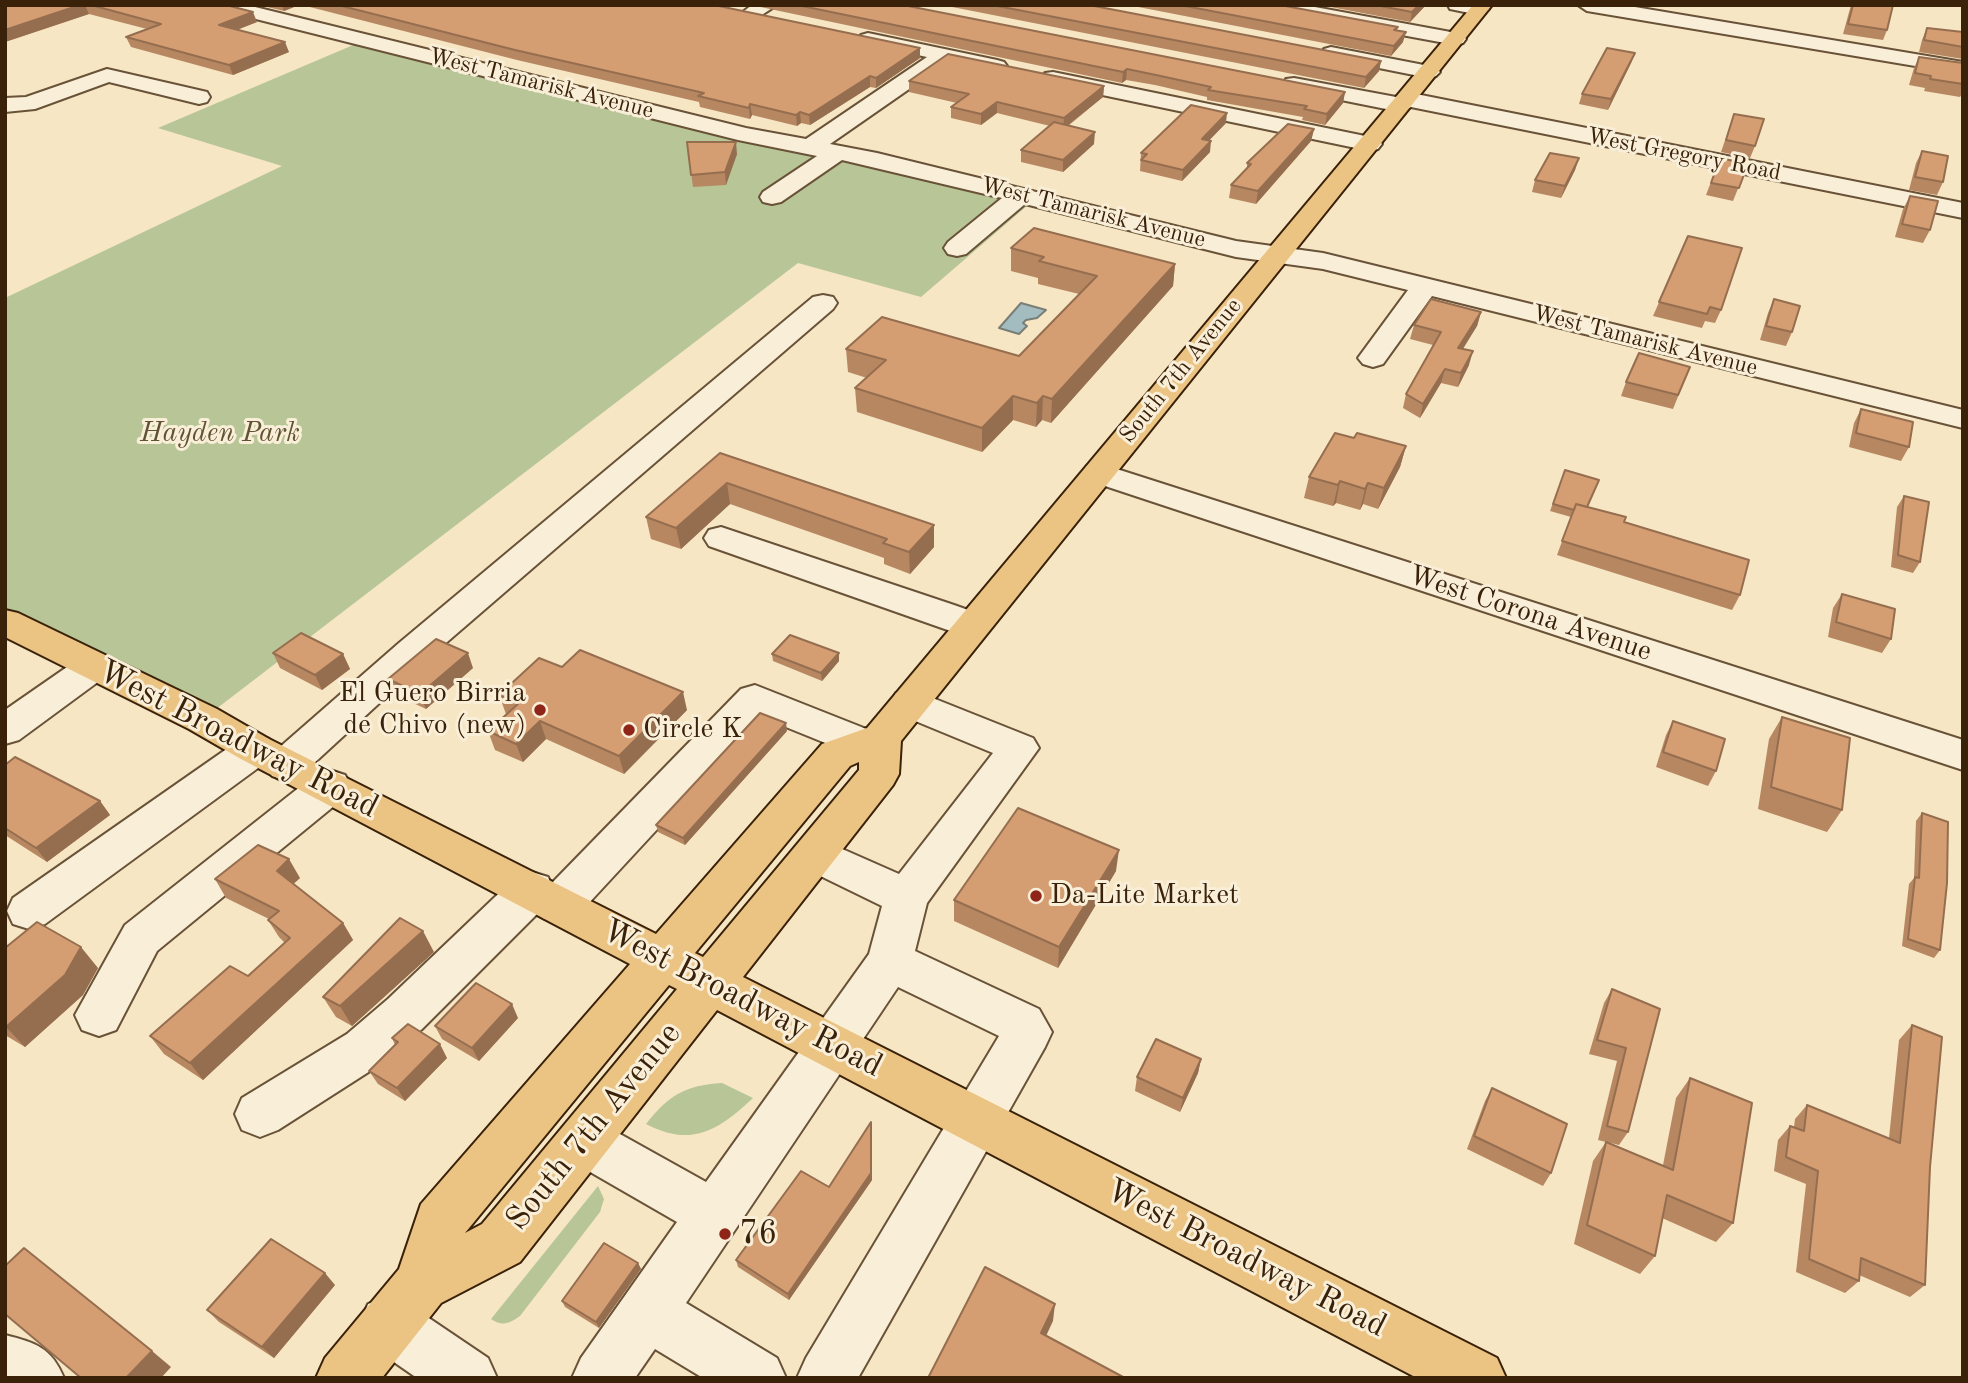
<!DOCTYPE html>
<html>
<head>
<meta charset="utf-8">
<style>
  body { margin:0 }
  #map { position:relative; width:1968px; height:1383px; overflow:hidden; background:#f6e6c3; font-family:"Old Standard TT",serif }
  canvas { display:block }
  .frame { position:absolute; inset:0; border:7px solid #3a210a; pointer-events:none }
</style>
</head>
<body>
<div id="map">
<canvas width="1968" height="1383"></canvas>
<div class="frame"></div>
</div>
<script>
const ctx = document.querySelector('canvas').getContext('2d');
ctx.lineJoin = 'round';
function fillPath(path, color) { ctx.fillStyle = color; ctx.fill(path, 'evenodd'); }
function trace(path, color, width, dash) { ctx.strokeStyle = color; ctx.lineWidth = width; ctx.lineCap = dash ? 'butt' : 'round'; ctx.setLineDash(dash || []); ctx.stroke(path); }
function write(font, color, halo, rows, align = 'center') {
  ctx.font = font + ' "Old Standard TT",serif'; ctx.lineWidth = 6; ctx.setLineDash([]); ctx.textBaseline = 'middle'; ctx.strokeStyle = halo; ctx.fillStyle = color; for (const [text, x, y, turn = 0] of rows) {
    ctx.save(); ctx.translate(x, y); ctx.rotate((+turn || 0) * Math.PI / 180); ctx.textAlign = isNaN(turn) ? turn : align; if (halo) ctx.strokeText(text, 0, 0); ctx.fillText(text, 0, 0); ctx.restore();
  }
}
fillPath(new Path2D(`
  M365 40 1035 199 921 297 798 263 203 719 5 619V298L282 166 158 128Z
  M722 1083 753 1098C719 1130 692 1148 646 1124 668 1096 685 1085 722 1083Z
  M598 1186 604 1199 600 1212 520 1316C510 1323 503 1327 491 1319Z`), '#b8c697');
const water = new Path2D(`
  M1021 303 1046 310 1037 318 1026 320 1023 323 1027 326 1019 334 999 328Z`);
fillPath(water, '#a3bcbf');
trace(water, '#797e77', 2);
const minor = new Path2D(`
  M214 5H247L746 128 806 139 927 57 861 43 858 39 861 35 868 33 997 60 1004 62 1007 66 1004 70 997 72 948 62 830 144 877 153 1236 241 1323 253 1963 410V428L1432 296 1383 364 1373 367 1363 364 1358 358 1408 290 1323 269 1236 257 1025 204 966 254 957 256 948 254 944 248 948 242 1002 198 842 160 781 202 772 204 763 202 760 197 763 192 817 156 738 140 216 9Z
  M752 5H777L757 18H743L740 14Z
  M1262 5H1304L1456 33 1463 35 1466 39 1463 43 1456 45 1271 11Z
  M1448 5H1486L1489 9 1479 15 1450 9Z
  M1578 5H1623L1963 62V74L1587 11Z
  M1331 47 1429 66 1436 68 1440 72 1436 76 1429 78 1324 57 1321 53 1324 49Z
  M107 69 207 92 210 97 207 102 199 104 109 82 35 109 5 112V98L26 97Z
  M1053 72 1370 137 1378 139 1382 144 1378 149 1370 151 1045 83 1042 78 1045 73Z
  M1294 78 1396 97 1406 92 1963 203V218L1411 107 1401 112 1286 89 1283 84 1286 79Z
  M823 295 833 297 837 303 833 309 425 661 300 776 286 780 272 776 266 765 269 760 45 924 29 929 13 924 7 911 13 898 241 739 255 734 269 739 275 749 272 754 399 643 813 297Z
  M1098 463 1963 740V770L1087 480 1082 473 1087 466Z
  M721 527 954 605 985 616 990 625 985 634 972 637 959 634 709 546 704 538 709 530Z
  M93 654 106 658 112 667 106 676 19 740 5 744V710L80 658Z
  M755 685 879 734 885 744 879 754 865 759 761 717 575 918 559 923 543 918 540 911 422 1029 381 1064 278 1130 260 1137 242 1130 235 1114 242 1098 347 1034 388 999 516 877 532 872 548 877 551 884 741 689Z
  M910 689 1033 738 1039 748 927 903 915 951 1039 1009 1052 1032 1045 1047 858 1378H797L806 1358 999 1036 898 987 686 1303 777 1358 786 1378H703L655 1349 635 1378H572L581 1358 677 1222 566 1158 558 1141 566 1124 584 1117 602 1124 706 1182 869 954 882 906 800 866 793 854 800 842 815 837 899 874 993 753 896 713 891 703 896 693Z
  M330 770 345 775 351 786 345 797 157 951 116 1030 99 1036 82 1030 75 1015 125 925 315 775Z
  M388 1296 408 1304 488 1358 497 1378H417L368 1344 360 1324 368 1304Z
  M5 1335C36 1343 51 1347 64 1378H5Z`);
const major = new Path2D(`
  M1473 5H1492L901 741 899 774 893 785 743 977 1497 1358 1506 1378H1417L717 1010 520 1262 441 1303 382 1378H316L325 1358 399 1269 421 1204 630 964 241 759 189 729 5 637V610L18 613 217 709 269 739 656 934 822 744 867 728ZM859 762V770L703 957 695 953 850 766ZM669 985 677 989 482 1224 465 1233Z`);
trace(minor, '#695238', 4);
trace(major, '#3a210a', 4);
fillPath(minor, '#f9efd8');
fillPath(major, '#ebc382');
fillPath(new Path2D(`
  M5 5H226L257 22 237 30 289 52 233 75 131 47 126 37 147 29 89 14 5 42Z
  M259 5H299L284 11Z
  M302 5H480L920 48V58L876 88 870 87 810 125 801 123 797 126 752 115 750 119 700 107 699 102 517 60Z
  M751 5H903L1345 92 1343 103 1325 125 1302 120 1303 117 1207 100V97L1155 85 1126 80 1122 83Z
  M942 5H1089L1381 61 1379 71 1364 88Z
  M1128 5H1280L1398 27 1397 31 1403 42 1391 56Z
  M1320 5H1426L1410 22Z
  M1851 5H1893L1887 30 1883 40 1843 34Z
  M1927 28 1963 32V59L1919 52 1922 40Z
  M1635 53 1631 63 1608 110 1579 104 1582 94Z
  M1919 57 1963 63V92L1960 97 1924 91 1925 88 1909 85 1914 68Z
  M909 81 1104 86 1103 97 1068 126 1094 144 1063 172 1021 162V150L1050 126 997 113 981 125 951 118V107L957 103 909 92Z
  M1734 114 1755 146 1750 158 1721 152Z
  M1226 123 1209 140 1210 152 1182 181 1140 171 1141 153Z
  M1314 129 1311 141 1256 204 1229 198 1231 185 1247 168V163Z
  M687 142 737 154 726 185 693 187Z
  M1922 151 1943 182 1937 195 1909 190 1916 163Z
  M1579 158 1575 170 1561 198 1532 192 1535 180Z
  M1720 158 1748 164 1733 201 1706 195Z
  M1910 196 1930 230 1923 243 1895 237 1903 209Z
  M1688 236 1721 310 1715 323 1705 321 1702 328 1653 316Z
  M1011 248 1175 264 1173 286 1051 423 1042 420 1036 427 1013 420 982 452 857 412 855 388 867 378 848 372 846 349 1019 356 1079 294 1038 284V278L1011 271Z
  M1774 299 1792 332 1786 346 1760 340 1768 313Z
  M1481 312 1477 326 1462 349 1469 365 1458 387 1441 383 1420 418 1403 408 1406 394 1433 345 1410 339 1414 325Z
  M1690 367 1673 409 1621 396 1626 382Z
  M1861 409 1909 447 1901 461 1849 447 1854 423Z
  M1354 438 1406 446 1400 467 1378 509 1363 504 1360 510 1336 503 1333 506 1304 498 1309 477Z
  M720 453 934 525V547L910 574 884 564V558L730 504 681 549 651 539 646 517Z
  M1565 470 1587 507 1624 522 1740 595 1732 610 1557 555 1571 517 1550 511Z
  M1904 496 1920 562 1913 573 1891 567 1897 507Z
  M1842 594 1891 639 1882 653 1828 637 1833 608Z
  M273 653 343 654 350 669 322 690 280 668Z
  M839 653V661L822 681 773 661 772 654Z
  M562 667 687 710 624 774 546 739 523 762 495 750 488 731 506 714 499 695Z
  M473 668 426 709 394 694 388 679Z
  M1782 717 1842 810 1827 832 1758 809 1769 739Z
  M1673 721 1716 771 1708 786 1656 767 1666 735Z
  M787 731 685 845 658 832 656 825Z
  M5 765 100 801 110 815 47 862 5 835Z
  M1922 813 1940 950 1934 958 1902 946 1909 884 1914 878 1916 821Z
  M1116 871 1058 968 954 921V900Z
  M300 878 293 884 343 923 353 940 203 1080 164 1054 150 1036 248 976 285 943 279 937 268 920 269 919 226 898 215 879Z
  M5 948 98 968 83 995 25 1047 5 1035Z
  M434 952 352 1026 336 1017 323 997Z
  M1612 989 1660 1009 1628 1132 1619 1145 1607 1142 1663 1165 1676 1098 1690 1078 1733 1223 1716 1242 1662 1218 1655 1256 1640 1274 1574 1244 1593 1161 1606 1142 1598 1140 1617 1061 1589 1054 1604 1003Z
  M518 1018 479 1061 442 1039 435 1026Z
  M1912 1025 1930 1167 1925 1285 1910 1297 1859 1275V1281L1845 1293 1796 1272 1806 1184 1774 1171 1778 1140 1790 1126 1794 1127 1795 1119 1807 1105 1889 1138 1899 1040Z
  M392 1038 447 1058 405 1101 378 1084 369 1071 395 1045Z
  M1201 1059 1198 1073 1180 1112 1135 1091 1137 1077Z
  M1492 1088 1551 1173 1543 1186 1467 1149 1485 1101Z
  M872 1129V1180L789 1300 738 1267 736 1260 829 1187Z
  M638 1263 641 1269 599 1328 565 1307 562 1301Z
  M335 1285 274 1358 219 1322 207 1310Z`), '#b78762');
fillPath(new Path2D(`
  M80 5H85L89 14 5 42V30Z
  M282 5H299L284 11Z
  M1419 5H1426L1410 22 1412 12Z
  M253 12 257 22 223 35 219 25Z
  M1406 32 1403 42 1391 56 1394 46Z
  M285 42 289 52 233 75 229 65Z
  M920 48V58L876 88V78Z
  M1635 53 1631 63 1608 110 1611 99Z
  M1381 61 1379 71 1364 88 1366 77Z
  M1127 69 1126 80 1122 83 1123 72Z
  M870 76V87L810 125 809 115Z
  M1104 86 1103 97 1063 129 1064 118Z
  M1345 92 1343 103 1325 125 1327 114Z
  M997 102V113L981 125V114Z
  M750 104 752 115 750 119 749 108Z
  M800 112 801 123 797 126 796 115Z
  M1227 113 1226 123 1200 150 1202 139Z
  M1314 129 1311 141 1256 204 1258 191Z
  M1095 132 1094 144 1063 172V160Z
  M1211 141 1210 152 1182 181 1183 170Z
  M736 142 737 154 726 185 725 172Z
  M1579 158 1575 170 1561 198 1565 186Z
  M1175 264 1173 286 1051 423 1052 399Z
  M1481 312 1477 326 1455 362 1458 348Z
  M1473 351 1469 365 1458 387 1461 373Z
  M1445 369 1441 383 1420 418 1423 404Z
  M1013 396V420L982 452V428Z
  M1043 396 1042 420 1036 427 1037 403Z
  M1406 446 1400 467 1378 509 1384 488Z
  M1340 481 1336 503 1333 506 1338 485Z
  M727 483 730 504 681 549 676 528Z
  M1368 483 1363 504 1360 510 1365 489Z
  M934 525V547L910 574 909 552Z
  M468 653 473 668 426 709 420 694Z
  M839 653V661L822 681 821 673Z
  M343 654 350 669 322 690 315 675Z
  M683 692 687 710 624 774 619 756Z
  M540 721 546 739 523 762 516 744Z
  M786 723 787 731 685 845 683 838Z
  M100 801 110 815 47 862 36 848Z
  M1119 850 1116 871 1058 968 1059 947Z
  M289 859 300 878 288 889 277 871Z
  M343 923 353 940 203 1080 190 1063Z
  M423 931 434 952 352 1026 340 1006Z
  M81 947 98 968 83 995 25 1047 6 1027Z
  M512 1004 518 1018 479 1061 472 1048Z
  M440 1044 447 1058 405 1101 397 1088Z
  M1201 1059 1198 1073 1180 1112 1183 1098Z
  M871 1122 872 1180 789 1300 788 1294Z
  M638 1263 641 1269 599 1328 596 1322Z
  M325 1273 335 1285 274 1358 262 1347Z
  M1055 1304 1053 1321 1040 1349 1041 1333Z
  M152 1351 171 1367 161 1378H126Z`), '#956e50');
const building = new Path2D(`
  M5 5H80L5 30Z
  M91 5H226L253 12 219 25 285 42 229 65 126 37 161 24Z
  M338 5 491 6 494 5H714L920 48 876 78 870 76 809 115 800 112 796 115 750 104 749 108 698 96 704 93 515 50Z
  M797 5H903L1345 92 1327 114 1304 109 1307 106 1208 90 1211 87 1156 75 1127 69 1123 72Z
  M992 5H1089L1381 61 1366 77Z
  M1180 5H1280L1398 27 1394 30 1406 32 1394 46Z
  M1375 5H1419L1412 12Z
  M1853 5H1893L1887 30 1848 24Z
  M1927 28 1963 32V47L1924 40Z
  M1607 48 1635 53 1611 99 1582 94Z
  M948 54 1104 86 1064 118 997 102 981 114 951 107 969 94 909 81Z
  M1919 57 1963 63V84L1930 79 1931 76 1915 73Z
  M1191 105 1227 113 1202 139 1211 141 1183 170 1141 160 1147 154 1141 153Z
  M1734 114 1764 119 1755 146 1726 140Z
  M1054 122 1095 132 1063 160 1021 150Z
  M1288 124 1314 129 1258 191 1231 185 1251 164 1247 163Z
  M687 142H736L725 172 691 175Z
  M1922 151 1948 156 1943 182 1915 177Z
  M1550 153 1579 158 1565 186 1535 180Z
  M1720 158 1748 164 1739 188 1711 183Z
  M1910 196 1938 201 1930 230 1902 224Z
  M1034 228 1175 264 1052 399 1043 396 1037 403 1013 396 982 428 855 388 886 360 846 349 882 317 1019 356 1097 276 1039 261 1044 257 1011 248Z
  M1688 236 1742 248 1721 310 1710 307 1707 314 1659 302Z
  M1431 299 1481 312 1458 348 1473 351 1461 373 1445 369 1423 404 1406 394 1441 332 1414 325Z
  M1774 299 1800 306 1792 332 1766 326Z
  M1639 353 1690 367 1678 395 1626 382Z
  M1861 409 1913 422 1909 447 1856 433Z
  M1335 433 1354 438 1357 433 1406 446 1384 488 1368 483 1365 489 1340 481 1338 485 1309 477Z
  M720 453 934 525 909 552 883 543 887 539 727 483 676 528 646 517Z
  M1565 470 1599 480 1587 507 1576 504 1574 510 1553 504Z
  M1904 496 1929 502 1920 562 1898 555Z
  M1576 504 1626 517 1624 522 1749 560 1740 595 1562 541Z
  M1842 594 1895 609 1891 639 1836 622Z
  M301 633 343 654 315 675 273 653Z
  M790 635 839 653 821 673 772 654Z
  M436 639 468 653 420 694 388 679Z
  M580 650 683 692 619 756 540 721 516 744 488 731 518 704 499 695 539 658 562 667Z
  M760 713 786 723 683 838 656 825Z
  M1782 717 1850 738 1842 810 1771 787Z
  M1673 721 1725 739 1716 771 1663 752Z
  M15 757 100 801 36 848 5 828V765Z
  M1018 808 1119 850 1059 947 954 900Z
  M1922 813 1948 822 1947 883 1940 950 1908 939 1915 877 1919 878Z
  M258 845 289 859 277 871 343 923 190 1063 150 1036 230 966 248 976 290 938 268 920 279 911 215 879Z
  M400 918 423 931 340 1006 323 997Z
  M37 922 81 947 65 975 6 1027 5 948Z
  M476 983 512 1004 472 1048 435 1026Z
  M1612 989 1660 1009 1628 1132 1607 1126 1626 1048 1597 1040Z
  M408 1024 440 1044 397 1088 369 1071 398 1042 392 1038Z
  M1912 1025 1942 1037 1930 1167 1925 1285 1861 1258 1859 1281 1809 1259 1818 1171 1786 1157 1790 1126 1804 1131 1807 1105 1900 1143Z
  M1156 1039 1201 1059 1183 1098 1137 1077Z
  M1690 1078 1752 1103 1733 1223 1667 1195 1655 1256 1587 1225 1606 1142 1673 1170Z
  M1492 1088 1567 1124 1551 1173 1474 1136Z
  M871 1122V1173L788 1294 736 1260 801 1171 829 1187Z
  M271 1239 325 1273 262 1347 207 1310Z
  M604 1243 638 1263 596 1322 562 1301Z
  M24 1248 152 1351 126 1378H81L5 1314V1266Z
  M985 1267 1055 1304 1041 1333 1125 1378H928Z`);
fillPath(building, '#d59d72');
trace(building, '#956e50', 2);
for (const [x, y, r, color] of [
  [540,710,7,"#8f2418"],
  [629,730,7,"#8f2418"],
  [1036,896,7,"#8f2418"],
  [725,1234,7,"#8f2418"]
]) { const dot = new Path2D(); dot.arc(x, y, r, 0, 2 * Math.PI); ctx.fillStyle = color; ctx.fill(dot); trace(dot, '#f9efd8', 2.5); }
write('23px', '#3a210a', '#f9efd8', [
  ["West Tamarisk Avenue",541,84,14],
  ["West Gregory Road",1684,155,11],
  ["West Tamarisk Avenue",1093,213,14],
  ["West Tamarisk Avenue",1645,341,14],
  ["South 7th Avenue",1181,371,-51]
]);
write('italic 28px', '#605334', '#f9efd8', [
  ["Hayden Park",220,434]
]);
write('28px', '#3a210a', '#f9efd8', [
  ["West Corona Avenue",1530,614,18]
]);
write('28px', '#3a210a', '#f9efd8', [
  ["El Guero Birria",526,694,"right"],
  ["de Chivo (new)",526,726,"right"],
  ["Circle K",643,730],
  ["Da-Lite Market",1050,896]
], 'left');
write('33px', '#3a210a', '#f9efd8', [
  ["West Broadway Road",238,740,27],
  ["West Broadway Road",742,999,27],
  ["South 7th Avenue",594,1127,-51],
  ["West Broadway Road",1246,1259,27]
]);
write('33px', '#3a210a', '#f9efd8', [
  ["76",739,1234]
], 'left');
</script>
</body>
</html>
